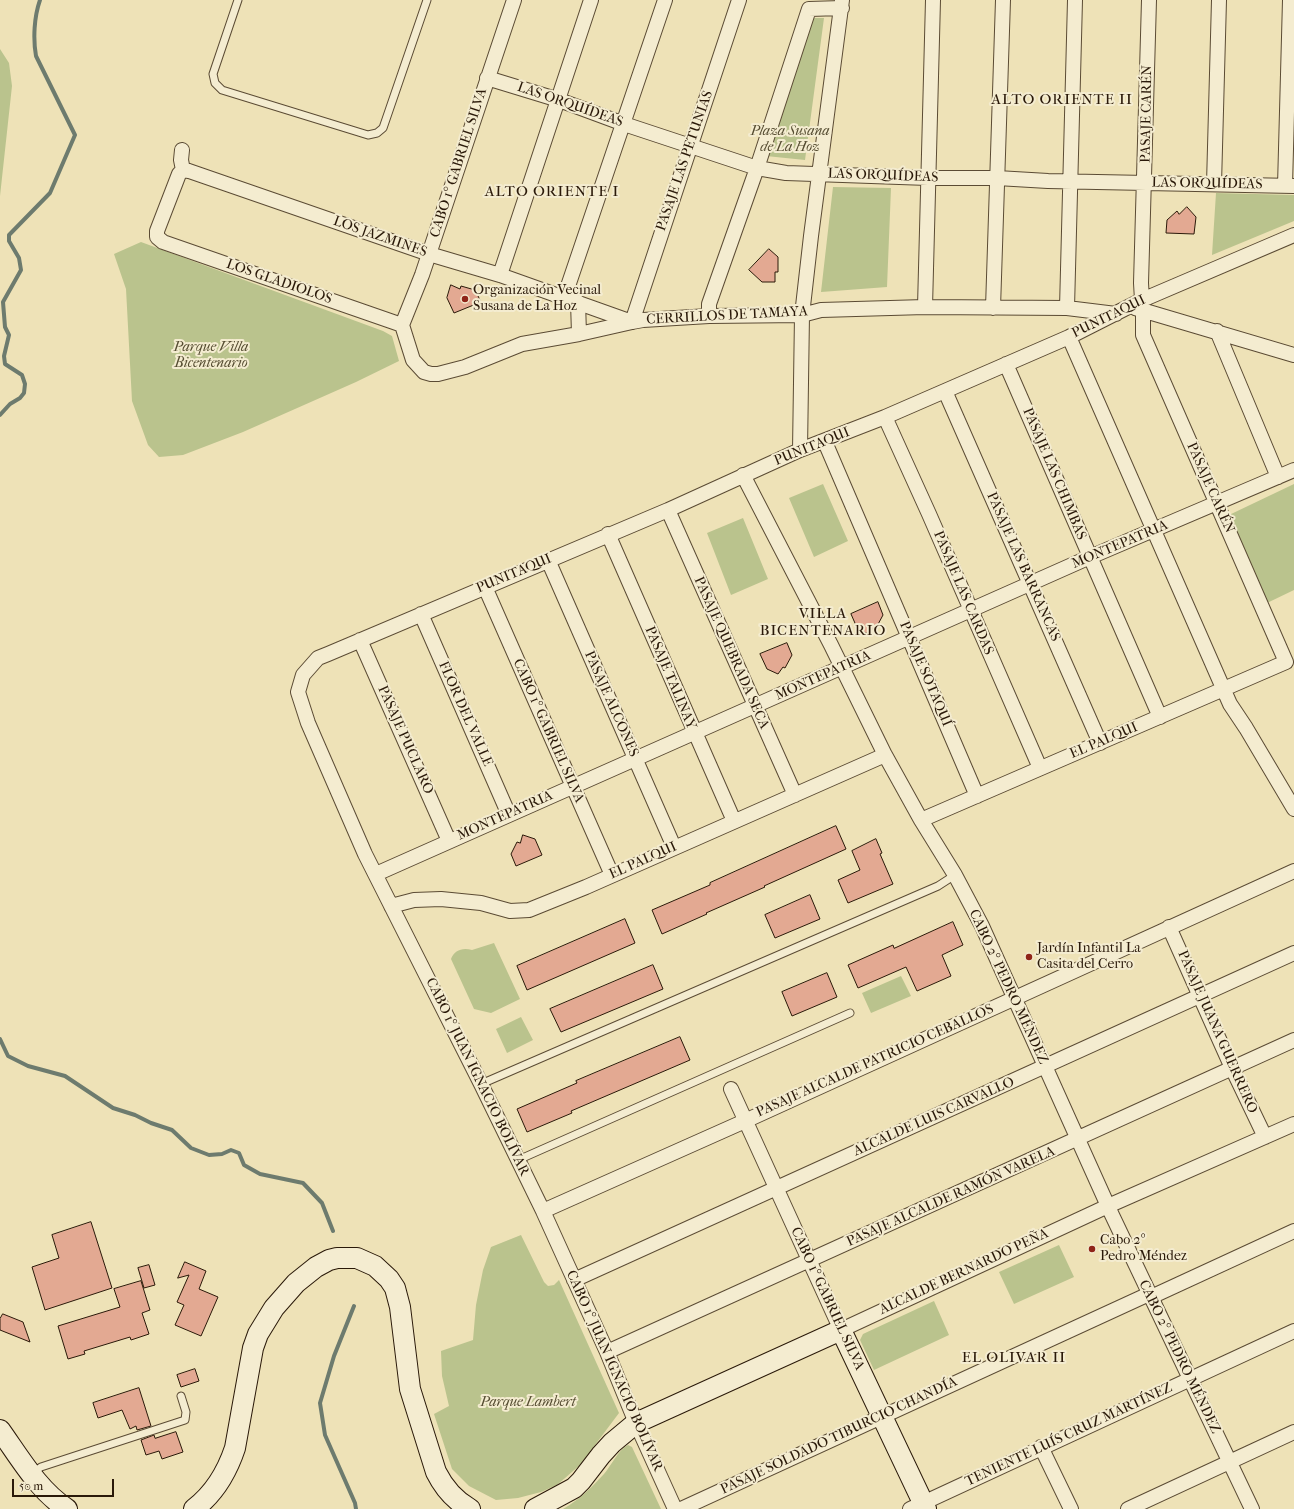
<!DOCTYPE html>
<html>
<head>
<meta charset="utf-8">
<style>
  body { margin:0 }
  #map { position:relative; width:1294px; height:1509px; overflow:hidden; background:#eee2b7; font-family:"IM FELL French Canon",serif }
  canvas { display:block }
  .scale { position:absolute; left:12px; top:1479px; width:102px; height:18px; box-sizing:border-box; border:2px solid #2a1909; border-top:0; padding-left:5px; font-size:12px; line-height:14px; white-space:nowrap; color:#2a1909; -webkit-text-stroke:3px #f4ecd0; paint-order:stroke }
</style>
</head>
<body>
<div id="map">
<canvas width="1294" height="1509"></canvas>
<div class="scale">50 m</div>
</div>
<script>
const ctx = document.querySelector('canvas').getContext('2d');
ctx.lineJoin = 'round';
function fillPath(path, color) { ctx.fillStyle = color; ctx.fill(path, 'evenodd'); }
function trace(path, color, width, dash) { ctx.strokeStyle = color; ctx.lineWidth = width; ctx.lineCap = dash ? 'butt' : 'round'; ctx.setLineDash(dash || []); ctx.stroke(path); }
function write(font, color, halo, rows, align = 'center') {
  ctx.font = font + ' "IM FELL French Canon",serif'; ctx.lineWidth = 4; ctx.setLineDash([]); ctx.textBaseline = 'middle'; ctx.strokeStyle = halo; ctx.fillStyle = color; for (const [text, x, y, turn = 0] of rows) {
    ctx.save(); ctx.translate(x, y); ctx.rotate((+turn || 0) * Math.PI / 180); ctx.textAlign = isNaN(turn) ? turn : align; if (halo) ctx.strokeText(text, 0, 0); ctx.fillText(text, 0, 0); ctx.restore();
  }
}
fillPath(new Path2D(`
  M812 18H824L805 160 766 156Z
  M0 49 9 63 12 86 0 196Z
  M833 187 891 188 887 287 821 292Z
  M1216 193 1294 195V221L1212 255Z
  M141 242 383 331 392 336 399 361 356 382 243 432 183 455 159 457 148 445 132 401 126 289 114 254Z
  M823 484 848 541 814 557 789 498Z
  M1294 484V590L1267 603 1229 515Z
  M743 518 768 579 731 595 707 533Z
  M494 943 520 999 491 1013 474 1009 451 959C454 950 463 947 472 950Z
  M901 976 911 996 871 1013 862 993Z
  M521 1017 533 1040 507 1053 496 1029Z
  M521 1235 544 1282 548 1286 554 1285 559 1280 619 1413 580 1465 557 1485 541 1492 518 1498 496 1500 469 1486 452 1469 434 1414 449 1406 442 1376 441 1351 473 1340 476 1305 483 1270 491 1247Z
  M1059 1245 1074 1277 1014 1304 999 1272Z
  M934 1301 949 1335 874 1370 860 1340 863 1334Z
  M628 1445 632 1447 661 1509H563C579 1500 592 1487 604 1474 611 1466 618 1450 628 1445Z`), '#bac38d');
trace(new Path2D(`
  M0 415 10 404 20 398 24 393 25 384 22 375 5 364 4 356 9 335 5 327 3 302 21 270 19 258 9 241V235L50 193 75 135 36 56C33 39 34 17 40 0
  M0 1039 8 1056 28 1066 65 1076 113 1108 135 1115 151 1123 172 1130 191 1148 209 1155 222 1154 231 1150 239 1153 244 1165 260 1174 303 1183 322 1203 333 1231
  M354 1306 334 1356 320 1403 325 1435 355 1503 356 1509`), '#6d7b6e', 4);
const building = new Path2D(`
  M1187 207 1196 217 1194 234 1166 233 1167 220 1177 211 1179 214Z
  M769 249 778 257V272H775V282H762L749 270Z
  M451 285 460 289 461 286 475 290 481 302 454 313 447 298Z
  M878 602 883 615 876 628 874 627 869 634 858 630 851 614Z
  M787 643 792 655 785 668 783 667 778 674 767 669 760 654Z
  M836 826 846 849 764 886 765 887 706 913 707 914 662 934 652 910 710 885V883Z
  M523 835 535 839 542 855 516 866 511 854 517 842 520 843Z
  M876 839 882 853 880 854 893 884 848 903 838 880 860 870 852 851Z
  M810 895 820 919 775 938 765 915Z
  M625 919 635 943 527 990 517 966Z
  M953 922 963 945 942 955 951 976 917 991 906 967 858 988 848 965 893 945 894 948Z
  M653 965 663 989 561 1032 550 1009Z
  M827 973 837 997 792 1016 782 992Z
  M680 1037 690 1060 571 1111 572 1113 527 1132 517 1109 577 1083 576 1081Z
  M91 1222 112 1288 45 1310 32 1267 59 1258 52 1235Z
  M185 1262 206 1271 199 1289 218 1297 201 1336 175 1325 184 1305 177 1302 189 1275 178 1278Z
  M149 1265 155 1285 144 1288 138 1268Z
  M141 1281 150 1310 142 1313 149 1334 131 1340 130 1337 84 1351 85 1354 68 1359 58 1326 120 1307 114 1289Z
  M3 1314 23 1322 30 1342 0 1330V1319Z
  M195 1369 199 1381 181 1387 177 1375Z
  M139 1388 151 1426 137 1430 136 1426 130 1429 122 1410 98 1418 93 1403Z
  M176 1432 183 1452 162 1459 159 1451 146 1455 141 1440 154 1435 155 1438Z`);
fillPath(building, '#e3a992');
trace(building, '#2a1909', 1);
const lane = new Path2D(`
  M238 0 213 74 215 83 222 90 368 135 377 133 383 128 427 0
  M481 1084 938 886 955 875
  M518 1160 850 1013
  M31 1474 41 1467 185 1420 186 1412 181 1396`);
const street = new Path2D(`
  M487 78 559 100 624 124 757 168 786 173 928 178H997L1048 181 1294 186
  M182 150 181 160 183 170
  M183 170 189 171 429 254 500 275 632 322
  M183 170 179 174 157 231V237L163 242 402 325
  M1214 184 1219 0
  M1285 186 1290 0
  M500 275 591 0
  M564 298 665 0
  M1142 300 1141 283 1149 0
  M578 302 579 334
  M925 307 933 0
  M993 308 1003 0
  M1067 308 1075 0
  M1135 308 1294 355
  M709 316V304L757 168 809 9 842 8
  M632 322 739 0
  M402 325 413 360 424 372 431 374H438L465 367 522 344 579 334 632 322 643 320 709 316 802 315 821 310 925 307 1067 308 1116 314
  M402 325 422 275 514 0
  M1217 331 1278 477
  M1069 337 1230 704 1246 728 1294 809
  M1006 364 1160 717
  M945 391 1100 743
  M885 417 929 514 1040 768
  M825 442 977 796
  M800 450 802 315 811 236 842 0
  M743 475 831 645 885 755 921 820 955 875 982 926 1112 1215 1252 1509
  M668 510 795 795
  M608 534 734 821
  M548 560 674 847
  M485 587 612 875
  M421 614 509 815
  M360 640 449 841
  M921 820 1286 662 1143 335V310
  M376 874 1090 557 1294 470
  M391 906 414 900 441 899 481 903 510 911 529 910 586 887 885 755
  M1169 927 1232 1068 1265 1137
  M731 1089 841 1330 1108 1206 1294 1124
  M543 1211 745 1121 1294 871
  M574 1280 1294 953
  M1151 1297 1294 1231
  M607 1352 1294 1040
  M1041 1447 1071 1509
  M675 1509 636 1423 607 1352 543 1211 481 1084 365 854 308 723 298 692 303 675 318 658 328 654 668 510 800 450 885 417 1069 337 1142 300 1294 235
  M681 1509 1149 1294
  M910 1509 1294 1331
  M1128 1509 1294 1432`);
const secondary = new Path2D(`
  M0 1430C20 1458 38 1490 67 1509
  M194 1509C215 1493 227 1472 235 1448L253 1348 258 1334 274 1308 296 1283 316 1267 329 1260 337 1258H357L375 1266 389 1279 395 1288 400 1307 410 1389 436 1472C444 1488 454 1500 470 1509
  M535 1509 574 1488 581 1481 601 1455 612 1443 636 1423 841 1330 926 1509`);
trace(lane, '#5b4b34', 9);
trace(street, '#5b4b34', 16);
trace(secondary, '#2a1909', 22);
trace(lane, '#f4ecd0', 7);
trace(street, '#f4ecd0', 14);
trace(secondary, '#f4ecd0', 20);
for (const [x, y, r, color] of [
  [465,299,4,"#8f2418"],
  [1029,957,4,"#8f2418"],
  [1092,1249,4,"#8f2418"]
]) { const dot = new Path2D(); dot.arc(x, y, r, 0, 2 * Math.PI); ctx.fillStyle = color; ctx.fill(dot); trace(dot, '#f4ecd0', 1.5); }
write('14px', '#2a1909', '#f4ecd0', [
  ["LAS ORQUÍDEAS",570,105,19],
  ["PASAJE CARÉN",1147,114,-89],
  ["PASAJE LAS PETUNIAS",685,161,-71],
  ["CABO 1° GABRIEL SILVA",459,163,-72],
  ["LAS ORQUÍDEAS",883,176,2],
  ["LAS ORQUÍDEAS",1207,184,1],
  ["LOS JAZMINES",380,237,19],
  ["LOS GLADIOLOS",279,282,19],
  ["CERRILLOS DE TAMAYA",727,316,-3],
  ["PUNITAQUI",1109,317,-26],
  ["PUNITAQUI",812,447,-22],
  ["PASAJE LAS CHIMBAS",1054,474,67],
  ["PASAJE CARÉN",1210,488,66],
  ["MONTEPATRIA",1120,545,-23],
  ["PASAJE LAS BARRANCAS",1023,567,66],
  ["PUNITAQUI",514,574,-23],
  ["PASAJE LAS CARDAS",963,593,67],
  ["PASAJE QUEBRADA SECA",731,653,66],
  ["PASAJE SOTAQUÍ",925,674,67],
  ["MONTEPATRIA",823,676,-24],
  ["PASAJE TALINAY",670,678,67],
  ["PASAJE ALCONES",611,704,66],
  ["FLOR DEL VALLE",465,714,66],
  ["CABO 1° GABRIEL SILVA",548,731,66],
  ["PASAJE PUCLARO",405,740,66],
  ["EL PALQUI",1104,741,-23],
  ["MONTEPATRIA",505,816,-24],
  ["EL PALQUI",643,861,-24],
  ["CABO 2° PEDRO MÉNDEZ",1008,987,65],
  ["PASAJE JUANA GUERRERO",1217,1032,66],
  ["PASAJE ALCALDE PATRICIO CEBALLOS",875,1061,-24],
  ["CABO 1° JUAN IGNACIO BOLÍVAR",477,1077,64],
  ["ALCALDE LUIS CARVALLO",934,1117,-24],
  ["PASAJE ALCALDE RAMÓN VARELA",951,1197,-24],
  ["ALCALDE BERNARDO PEÑA",964,1272,-25],
  ["CABO 1° GABRIEL SILVA",827,1299,65],
  ["CABO 2° PEDRO MÉNDEZ",1179,1357,64],
  ["CABO 1° JUAN IGNACIO BOLÍVAR",614,1371,66],
  ["TENIENTE LUÍS CRUZ MARTÍNEZ",1069,1435,-25],
  ["PASAJE SOLDADO TIBURCIO CHANDÍA",839,1436,-25]
]);
write('italic 14px', '#554c31', '#f4ecd0', [
  ["Plaza Susana",790,132],
  ["de La Hoz",790,148],
  ["Parque Villa",211,348],
  ["Bicentenario",211,364],
  ["Parque Lambert",528,1403]
]);
write('14px', '#2a1909', '#f4ecd0', [
  ["Organización Vecinal",473,291],
  ["Susana de La Hoz",473,307],
  ["Jardín Infantil La",1037,949],
  ["Casita del Cerro",1037,965],
  ["Cabo 2º",1100,1241],
  ["Pedro Méndez",1100,1257]
], 'left');
ctx.letterSpacing = '1px';
write('15px', '#2a1909', '#f4ecd0', [
  ["ALTO ORIENTE II",1062,100],
  ["ALTO ORIENTE I",552,192],
  ["VILLA",823,614],
  ["BICENTENARIO",823,631],
  ["EL OLIVAR II",1014,1358]
]);
ctx.letterSpacing = '0px';
</script>
</body>
</html>
